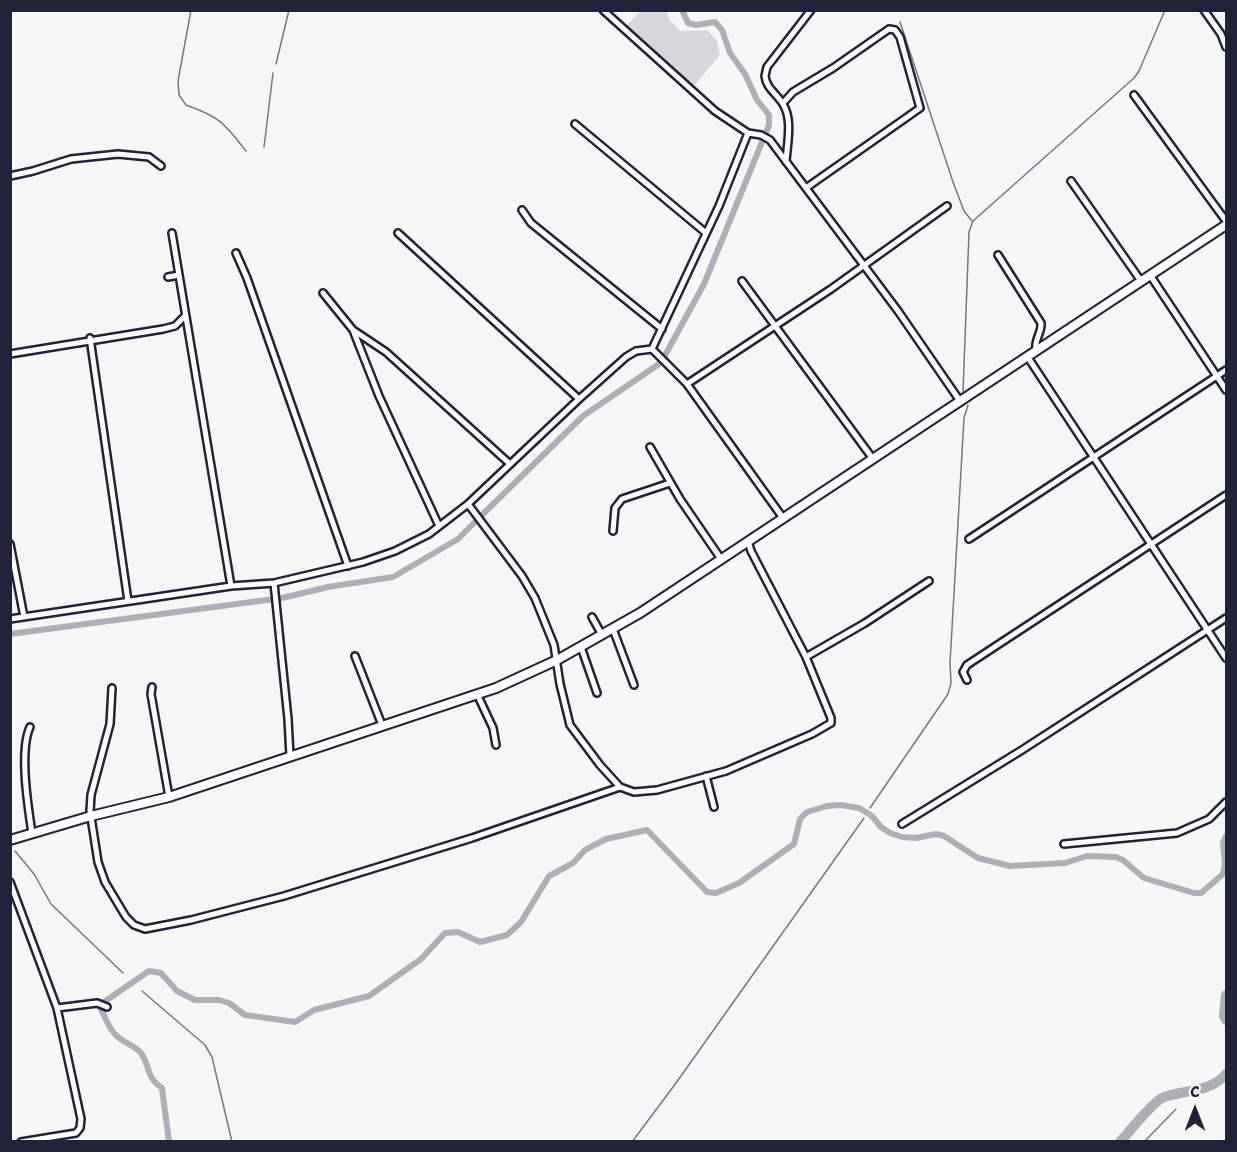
<!DOCTYPE html>
<html>
<head>
<meta charset="utf-8">
<style>
  body { margin:0 }
  #map { position:relative; width:1237px; height:1152px; overflow:hidden; background:#f6f6f7; font-family:"Shantell Sans",sans-serif }
  canvas { display:block }
  .frame { position:absolute; inset:0; border:12px solid #22223b; pointer-events:none }
  .north { position:absolute; left:1165px; top:1080px; width:60px; height:60px; -webkit-text-stroke:4px #fff; paint-order:stroke; rotate:0deg; font-size:16px; font-weight:700; line-height:24px; text-align:center; color:#22223b }
  .north::after { content:''; display:block; margin:auto; width:21px; height:27px; background:#22223b; clip-path:polygon(50% 0,100% 100%,50% 72%,0 100%) }
</style>
</head>
<body>
<div id="map">
<canvas width="1237" height="1152"></canvas>
<div class="frame"></div>
<div class="north">С</div>
</div>
<script>
const ctx = document.querySelector('canvas').getContext('2d');
ctx.lineJoin = 'round';
function fillPath(path, color) { ctx.fillStyle = color; ctx.fill(path, 'evenodd'); }
function trace(path, color, width, dash) { ctx.strokeStyle = color; ctx.lineWidth = width; ctx.lineCap = dash ? 'butt' : 'round'; ctx.setLineDash(dash || []); ctx.stroke(path); }
fillPath(new Path2D(`
  M641 11H666L670 21 681 31 707 30 717 41 720 55 693 87 625 27Z`), '#d7d7db');
trace(new Path2D(`
  M191 10 178 81 179 95 186 105C220 117 224 123 246 151
  M900 22 953 182 964 211 972 221
  M276 64 289 10
  M264 147 273 73
  M963 392 969 232 973 221 1134 78 1139 71 1165 10
  M870 808 948 694 951 683 950 663 964 418 968 405
  M15 851 34 874 51 904 123 973
  M142 991 205 1045 212 1057 232 1142
  M632 1142 676 1083 864 818
  M1144 1142 1176 1109`), '#767685', 1.5);
trace(new Path2D(`
  M663 359 704 284 769 125V115L757 100 745 74 730 53 722 30 715 22 696 25 688 23 682 10
  M482 515 583 416 659 364
  M10 634 282 598 328 587 393 577 458 539 475 522
  M169 1142 162 1088C144 1075 152 1069 141 1053 135 1046 125 1043 118 1037 110 1031 105 1018 101 1009L104 1002 149 971 161 973 177 991 195 1000H219L229 1003 245 1015 295 1022 314 1010 369 996 421 959 445 933 458 932 480 942 507 935 521 922 549 876 573 863 585 850 606 839 647 830 707 892 716 893 739 883 794 844 800 819 807 812 827 806 841 805 859 808 872 816 881 827 890 833 902 837 916 838 936 834 944 836 978 858 1010 866 1065 863 1087 856 1116 857 1123 860 1144 878 1194 893H1201L1223 874 1225 865 1223 843 1226 836`), '#aeaeb7', 6);
trace(new Path2D(`
  M1226 995 1224 1016 1226 1020
  M1120 1142C1129 1132 1152 1103 1162 1098 1180 1090 1211 1093 1226 1074`), '#aeaeb7', 10);
const minor = new Path2D(`
  M603 10 715 111 748 133 761 135 770 140 898 311 960 401
  M1204 10 1221 34 1226 47
  M1134 95 1226 221
  M783 103 793 92 833 68 889 29 895 30 900 37 920 108 806 188
  M575 124 706 233
  M786 162C787 144 793 120 783 104 777 94 766 88 765 76L767 67 811 10
  M10 176 33 171 71 159 118 154 149 157 161 166
  M1071 181 1141 281
  M522 210 531 223 662 329
  M172 233 231 586
  M398 233 579 399
  M236 253 247 278 348 566
  M998 255 1041 323C1042 333 1034 339 1036 350
  M1150 275 1226 390
  M168 277 179 275
  M742 281 873 459
  M323 293 353 330 386 352 510 464
  M353 330 379 396 439 526
  M90 338 128 601
  M652 349 719 206 748 133
  M652 349 687 384 783 518
  M10 354 163 329 175 326 185 316
  M1027 356 1226 658
  M687 384 831 289 947 206
  M650 447 680 499 721 559
  M468 504 522 576 535 598 554 645 560 684 570 725 600 765 620 787 634 792 657 790 726 771 812 734 831 723V718L806 657 751 551 748 541
  M613 531 615 508 622 499 670 483
  M969 539 1226 370
  M10 544 24 617
  M274 583 288 719 290 756
  M592 617 602 635
  M10 619 231 586 274 583 363 562 395 551 429 534 468 504 579 399 626 357 636 351 652 349
  M613 629 634 685
  M581 647 597 693
  M355 656 382 725
  M806 657 865 623 929 581
  M967 680 963 672 967 665 1226 495
  M152 687 151 694 169 797
  M112 688 110 724 91 795 90 811 98 862 105 882 126 917 134 925 145 929 191 920 284 896 472 838 620 787
  M477 694 493 728 496 745
  M30 727C19 751 28 807 32 833
  M706 776 714 807
  M902 824 1022 750 1226 618
  M1064 844 1177 833 1209 819 1226 802
  M10 882 57 1008 81 1119 80 1128 76 1133 21 1142
  M57 1008 97 1003 107 1007`);
const secondary = new Path2D(`
  M10 840 91 816 169 797 496 688 557 660 640 613 1226 225`);
trace(minor, '#22223b', 10);
trace(secondary, '#22223b', 12);
trace(minor, '#fff', 5);
trace(secondary, '#fff', 8);
</script>
</body>
</html>
